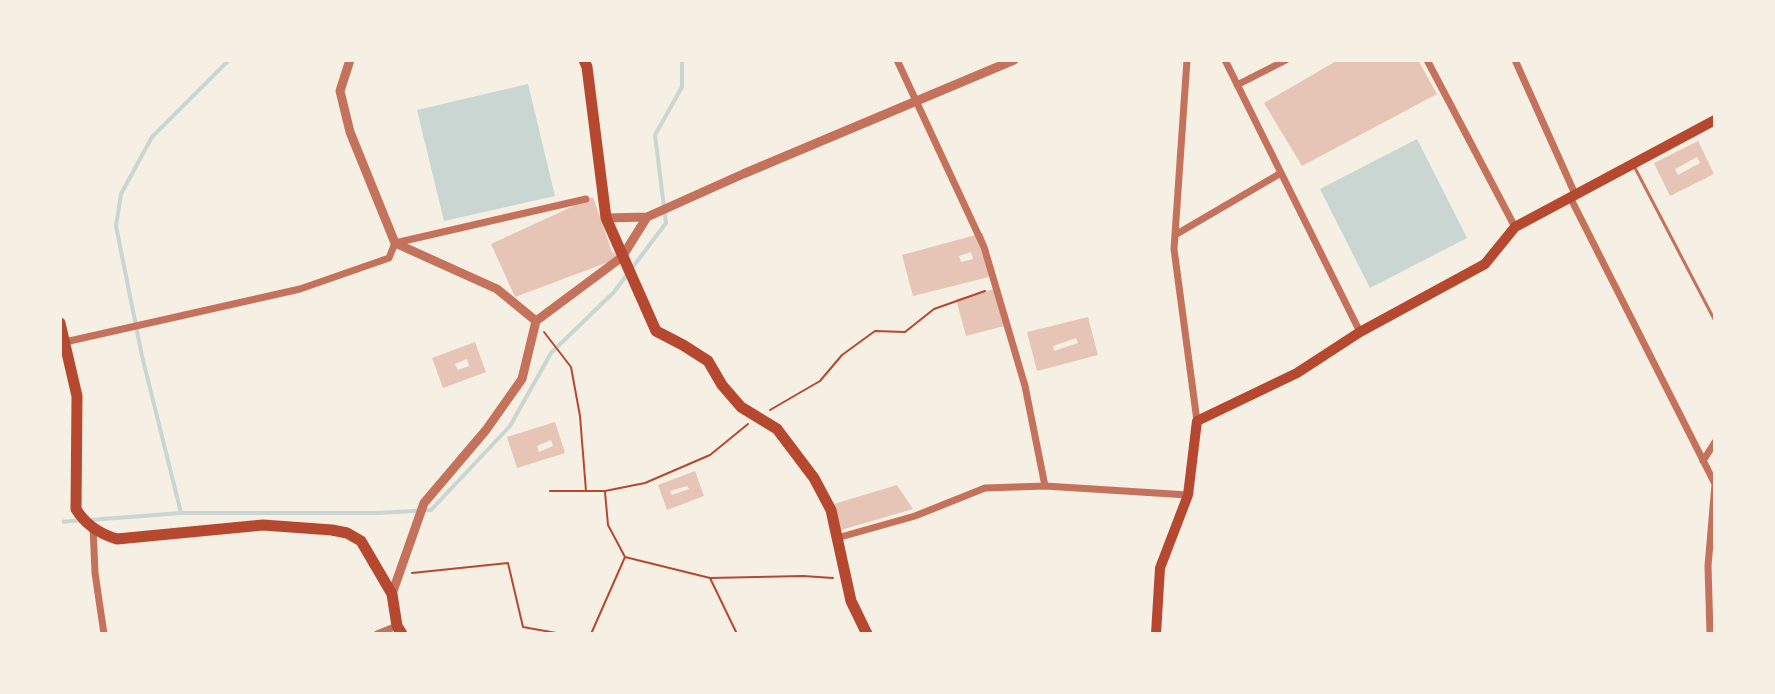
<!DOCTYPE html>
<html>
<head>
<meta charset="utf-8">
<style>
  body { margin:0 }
  #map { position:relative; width:1775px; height:694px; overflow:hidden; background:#f6efe4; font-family:"DM Sans",sans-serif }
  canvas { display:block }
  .frame { position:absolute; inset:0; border:62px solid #f6efe4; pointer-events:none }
</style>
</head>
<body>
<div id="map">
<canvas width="1775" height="694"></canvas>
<div class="frame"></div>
</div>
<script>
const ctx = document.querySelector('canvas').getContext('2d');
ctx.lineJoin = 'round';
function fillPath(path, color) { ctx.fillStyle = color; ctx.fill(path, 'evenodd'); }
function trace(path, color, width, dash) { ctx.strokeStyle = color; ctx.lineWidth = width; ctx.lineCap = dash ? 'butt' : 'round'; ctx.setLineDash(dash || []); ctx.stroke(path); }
fillPath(new Path2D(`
  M528 84 555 196 444 221 417 110Z
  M1417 139 1467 238 1370 288 1320 189Z`), '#c9d6d2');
trace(new Path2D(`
  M181 513 142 356 116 226 121 194 152 137 229 60
  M90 520 181 513H377L431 510 510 426 551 353 614 292 666 223 655 135 682 87V60
  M60 522 82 520`), '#c9d6d2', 4);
fillPath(new Path2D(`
  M1338 60H1418L1437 94 1302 166 1264 103Z
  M1698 141 1714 174 1670 196 1654 163ZM1697 157 1700 163 1678 175 1675 169Z
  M593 197 612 252 622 257 515 297 491 244Z
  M983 233 993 276 913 296 902 255ZM971 252 973 259 961 262 959 256Z
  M998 288 1008 325 966 336 956 299Z
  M1088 317 1098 355 1037 371 1027 332ZM1076 338 1078 343 1054 351 1053 346Z
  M475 342 486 372 443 388 432 358ZM467 359 469 366 458 370 455 364Z
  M555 422 565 453 517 468 507 437ZM551 440 553 446 539 452 537 446Z
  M695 471 704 496 667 510 658 485ZM687 486 689 489 672 495 670 491Z
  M897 485 913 509 841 530 834 504Z`), '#e6c5b7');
trace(new Path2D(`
  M544 332 571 367 580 416 586 491
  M770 410 820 381 842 355 875 331 905 332 934 309 985 291
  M550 491H605L645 483 710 455 748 424
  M625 557 710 578 803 576 833 578
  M412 573 508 563 523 627 562 634
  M710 578 737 634
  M591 634 625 557 608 525 605 492`), '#b5482f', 2);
trace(new Path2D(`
  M1634 166 1715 321`), '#c5725c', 3);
trace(new Path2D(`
  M897 60 984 247 1025 386 1045 486
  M1187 60 1174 249 1197 421
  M1225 60 1360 332
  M1427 60 1515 227
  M1515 60 1575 194
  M1237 85 1286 60
  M1570 197 1715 484 1708 566 1710 634
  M1175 235 1281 173
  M65 342 300 289 389 258 395 243 586 199
  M1703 461 1715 442
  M93 527 95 573 104 634
  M837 538 915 516 985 488 1045 486 1188 495
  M377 634 397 626`), '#c5725c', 7);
trace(new Path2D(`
  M350 60 340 91 350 132 395 243 497 289 536 321 622 257 647 217
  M606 218 647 217 743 174 1014 60
  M392 594 424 503 486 430 522 379 536 321`), '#c5725c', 9);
trace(new Path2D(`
  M1156 634 1160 568 1188 495 1197 421 1297 373 1360 332 1485 264 1515 227 1715 120`), '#b5482f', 10);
trace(new Path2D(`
  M584 60 587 67 606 218 656 331 683 345 708 361 722 385 741 407 777 429 814 478 831 510 851 601 867 634
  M60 323 77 396 76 509C85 524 100 534 117 539L263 525 332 530 347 533 361 541 392 594 397 626 402 634`), '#b5482f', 11);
</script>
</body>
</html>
